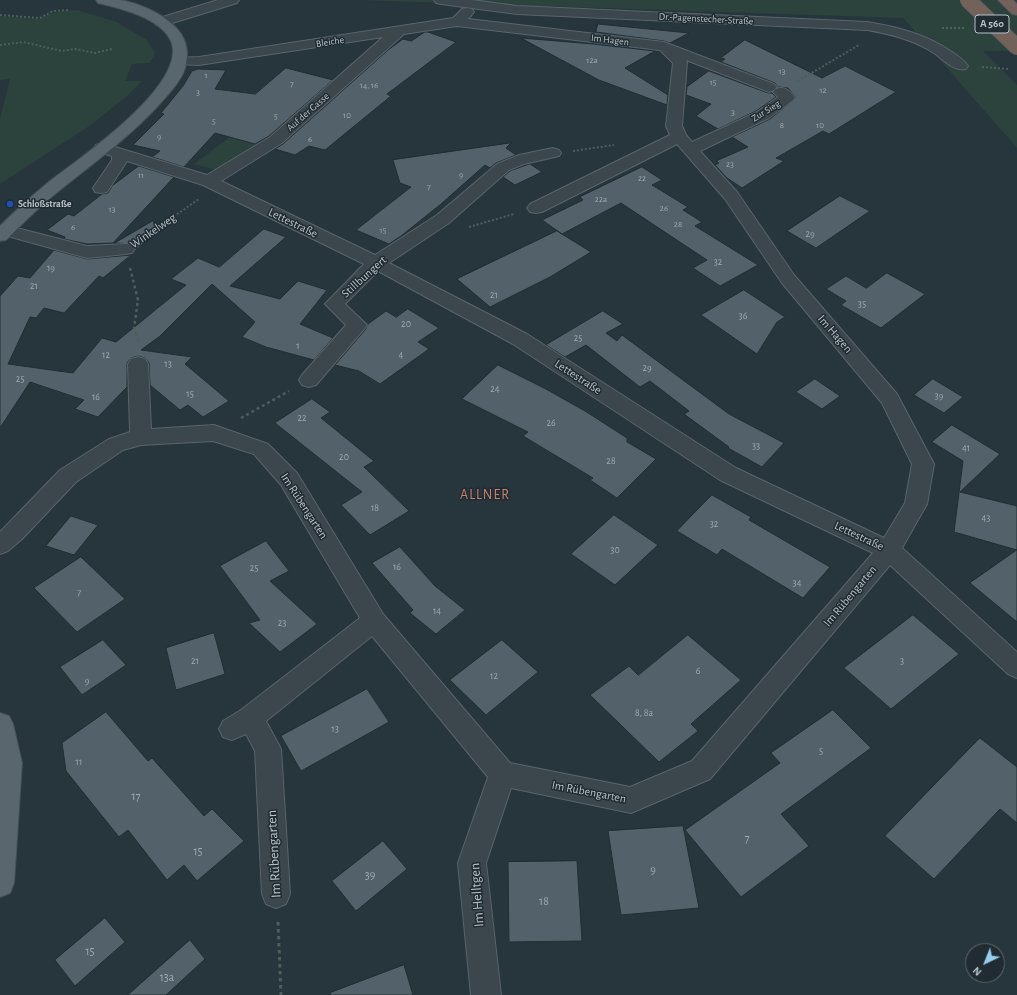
<!DOCTYPE html>
<html>
<head>
<meta charset="utf-8">
<style>
  body { margin:0 }
  #map { position:relative; width:1017px; height:995px; overflow:hidden; background:#27353c; font-family:"Alegreya Sans",sans-serif }
  canvas { display:block }
  .north { position:absolute; left:965px; top:943px; width:40px; height:40px; box-sizing:border-box; background:#202c32; border:1px solid #5c686e; border-radius:50%; rotate:223deg; font-size:11px; font-weight:700; line-height:16px; text-align:center; color:#b7c1c8 }
  .north::after { content:''; display:block; margin:auto; width:14px; height:18px; background:#97cded; clip-path:polygon(50% 0,100% 100%,50% 72%,0 100%) }
</style>
</head>
<body>
<div id="map">
<canvas width="1017" height="995"></canvas>
<div class="north">N</div>
</div>
<script>
const ctx = document.querySelector('canvas').getContext('2d');
ctx.lineJoin = 'round';
function fillPath(path, color) { ctx.fillStyle = color; ctx.fill(path, 'evenodd'); }
function trace(path, color, width, dash) { ctx.strokeStyle = color; ctx.lineWidth = width; ctx.lineCap = dash ? 'butt' : 'round'; ctx.setLineDash(dash || []); ctx.stroke(path); }
function write(font, color, halo, rows, align = 'center') {
  ctx.font = font + ' "Alegreya Sans",sans-serif'; ctx.lineWidth = 3; ctx.setLineDash([]); ctx.textBaseline = 'middle'; ctx.strokeStyle = halo; ctx.fillStyle = color; for (const [text, x, y, turn = 0] of rows) {
    ctx.save(); ctx.translate(x, y); ctx.rotate((+turn || 0) * Math.PI / 180); ctx.textAlign = isNaN(turn) ? turn : align; if (halo) ctx.strokeText(text, 0, 0); ctx.fillText(text, 0, 0); ctx.restore();
  }
}
fillPath(new Path2D(`
  M356 0H1017V51H983L1017 85V148L903 18Z
  M77 10 117 22 147 40 155 53 150 63 132 64 125 81H142L128 95 91 125 0 184V119L10 79 0 80V16L40 19C51 11 64 11 77 10Z
  M249 132 271 139 216 170 194 164 232 135Z`), '#2c423d');
const building = new Path2D(`
  M598 24 689 33 670 43 664 41 596 32Z
  M425 32H428L456 42 387 94 391 96 325 150 309 146 295 155 275 149 283 144 388 50 403 39 411 41Z
  M521 38 593 44 655 51 625 68 668 95 667 105 599 80Z
  M745 40 822 78 845 66 896 92 829 134 823 131 776 158 784 161 742 188 727 178 715 165 719 163 716 161 748 147 732 137 770 119 796 98 788 88 778 87 775 83 721 62 725 59 721 58Z
  M286 68 333 80 269 136 255 144 215 133 184 167 152 157 160 151 133 145 164 114 161 113 183 86 192 71 198 69 226 70 215 89 255 94Z
  M709 71 768 93H772L776 97 756 111 718 129 696 116 711 104 686 95 687 87Z
  M511 143 506 148 516 155 496 163 490 168 485 165 441 204 401 236 389 244 356 230 411 187 400 183 393 160Z
  M530 164 542 172 515 185 503 177 510 171Z
  M139 166 174 177 113 243 87 244 64 239 65 237 47 230 68 214 74 216 102 194 108 193 112 186Z
  M642 167 662 180 652 185 688 207 683 210 702 222 695 226 758 265 720 286 693 268 707 260 621 203 562 234 542 220 583 200 580 197Z
  M840 196 870 211 816 248 787 231Z
  M153 221 159 231 136 250V248L132 244 115 243Z
  M264 229 286 237 230 286 280 299 298 281 327 290 300 324 333 338 314 360 266 347 242 337 255 322 212 284 160 336 141 350 192 357 185 364 229 401 203 417 188 405 180 410 150 385 149 363 145 358 138 356 131 358 127 363V387L98 417 75 409 84 400 30 382 0 428V296L18 276 30 278 54 250 87 259 131 255 103 278 99 276 64 313 44 308 36 318 30 317 8 364 73 373 102 338 116 342 186 285 171 279 198 258 219 267Z
  M557 231 591 252 550 277 490 307 457 279Z
  M887 273 925 294 881 328 841 305 846 301 826 289 846 276 866 288Z
  M744 290 785 317 777 322 757 354 701 315Z
  M408 309 439 328 418 342 429 349 380 384 359 371 335 365 365 330 368 324 386 311 396 317Z
  M603 311 623 324 606 333 617 341 622 335 729 414 784 443 762 467 728 448 729 447 684 414 689 411 650 381 640 387 586 345 565 357 546 345Z
  M498 365 544 388 585 411 627 438V442L656 459 617 498 590 480 593 478 523 436 528 432 462 399Z
  M815 379 840 396 822 409 796 392Z
  M933 379 963 397 944 413 914 395Z
  M312 399 330 412 321 418 374 461 364 467 409 511 370 535 341 505 362 492 275 423Z
  M952 425 1000 454 960 492 1017 506V550L954 532 963 461 932 442Z
  M712 495 751 517 749 520 830 567 803 598 722 549 717 555 677 531Z
  M614 515 658 545 615 585 571 554Z
  M71 516 98 525 74 555 46 546Z
  M266 541 289 571 270 581 317 624 280 652 249 623 260 620 220 566Z
  M400 547 435 586 465 610 436 634 410 613 413 610 372 563Z
  M1017 550V622L970 583Z
  M81 557 125 599 77 632 34 588Z
  M913 615 959 654 891 709 844 668Z
  M214 633 225 674 176 690 166 648Z
  M688 635 741 680 691 724 698 731 659 762 590 695 629 666 638 675Z
  M103 640 126 665 82 695 60 667Z
  M502 640 538 672 486 715 450 680Z
  M367 689 389 722 301 771 281 736Z
  M833 710 871 748 781 814 809 846 741 897 685 830 780 763 771 753Z
  M106 712 148 761 152 758 204 816 212 809 244 841 197 881 184 865 167 880 128 830 119 837 66 771 62 743Z
  M980 738 1017 767V823L1000 809 934 879 885 836Z
  M683 826 699 908 621 915 608 831Z
  M383 841 407 869 356 911 332 881Z
  M577 861 582 941 509 942 508 862Z
  M105 918 125 942 75 986 55 960Z
  M190 940 205 959 166 995H128Z
  M404 965 413 995H331L330 993Z`);
fillPath(building, '#53626a');
trace(building, '#222e34', 1);
const minor = new Path2D(`
  M218 0H239L237 3 166 25 161 26 156 25 154 22 156 19Z
  M434 0H472L517 6 867 22C898 27 926 34 952 52 958 56 964 60 968 66L966 69C954 72 944 60 934 53 914 40 891 34 867 30L517 14 441 4 436 3Z
  M467 8 472 9 474 12 468 19 664 42 774 84 777 87 774 90 769 92 764 90 686 60 687 62 682 126 686 135 692 142 757 112 778 97 773 92 776 89C785 86 790 91 795 98L792 101 769 118 700 151 737 192 794 275 897 394 934 464 927 504 902 548 1017 652V678L1008 674 890 565 710 779 631 813 511 788 486 863 501 995H471L458 863 488 777 372 636 266 721 281 749 290 894 286 904 276 908 266 904 262 894 255 751 246 734 232 740 223 737 219 729 223 721 241 710 360 618 281 485 254 454 213 441 141 445 123 450 76 482 22 539 8 551 0 554V532L60 470 109 439 130 432 128 364 131 359 138 357 145 359 148 364 151 429 214 425 268 444 297 473 383 614 510 763 630 787 692 761 873 553 720 480 513 344 378 271 345 304 367 325 364 329 316 385 309 387 302 385 299 380 302 375 346 325 325 304 364 264 203 185 127 161 107 192 101 193 95 192 93 188 112 160V156L96 151 94 148 96 145 102 143 207 175 270 137 383 37 199 65 175 64 173 61 175 58 199 57 453 18 462 9ZM457 26 660 50 673 63 666 126 670 135 530 204 527 208 530 212 536 213 542 212 677 144 725 199 782 283 882 403 912 464 905 503 884 538 736 468 527 334 389 263 449 223 509 170 524 164 559 156 561 153 559 150 553 148 519 155 497 164 437 215 375 255 221 181 282 143 404 34Z
  M5 225 87 246 126 244 132 245 135 249 132 253 126 254 87 258 0 234V226Z`);
const major = new Path2D(`
  M96 0C104 0 113 0 120 0 138 3 159 12 172 24 186 36 190 51 185 68 182 79 172 90 165 98 133 135 93 163 55 194 38 208 22 224 6 240L0 241V226C16 210 33 195 50 181 80 158 189 84 171 41 161 18 120 8 98 3Z
  M0 713 9 716 13 724 22 763 14 883 10 893 0 897Z`);
const highway = new Path2D(`
  M998 0H1013L1017 4V15L1012 14Z`);
trace(minor, '#59646b', 2);
trace(major, '#445056', 2);
trace(highway, '#465158', 2);
trace(new Path2D(`
  M0 15 40 18 53 11 69 10
  M942 28H965
  M0 45 23 42 62 51 75 49 95 53 112 49
  M982 67 1009 69
  M798 81 859 45
  M573 151 614 145
  M469 227 514 214
  M144 237 199 199`), '#4b5f5c', 2, [2, 2]);
trace(new Path2D(`
  M130 268 138 300 134 328 139 343
  M241 418 289 391`), '#4b5f5c', 2.5, [3, 3]);
trace(new Path2D(`
  M278 922 281 995`), '#4b5f5c', 3, [3.5, 3.5]);
fillPath(minor, '#3b474d');
fillPath(major, '#59666d');
fillPath(highway, '#726259');
const highwayBridge = new Path2D(`
  M968 0 1017 47`);
trace(highwayBridge, '#465158', 17, []);
trace(highwayBridge, '#726259', 16);
for (const [x, y, r, color] of [
  [10,204,4,"#1a4fb4"]
]) { const dot = new Path2D(); dot.arc(x, y, r, 0, 2 * Math.PI); ctx.fillStyle = color; ctx.fill(dot); trace(dot, '#202c32', 1.5); }
write('9px', '#9ea9b0', null, [
  ["12a",592,60],
  ["13",782,71],
  ["1",206,75],
  ["15",713,82],
  ["7",292,84],
  ["14, 16",369,85],
  ["12",823,90],
  ["3",198,92],
  ["3",733,112],
  ["10",347,115],
  ["5",276,116],
  ["5",214,121],
  ["8",782,125],
  ["10",820,125],
  ["9",159,137],
  ["6",310,139],
  ["23",730,164],
  ["11",141,175],
  ["9",461,175],
  ["22",642,178],
  ["7",429,187],
  ["22a",601,199],
  ["26",664,208],
  ["13",112,209],
  ["28",678,224],
  ["6",73,227],
  ["15",383,230]
]);
write('10px', '#b7c1c8', '#202c32', [
  ["Dr.-Pagenstecher-Straße",706,19,3],
  ["Im Hagen",610,40,7],
  ["Bleiche",330,42,-9],
  ["Zur Sieg",766,111,-32],
  ["Auf der Gasse",308,112,-41]
]);
write('bold 10px', '#b7c1c8', '#202c32', [
  ["Schloßstraße",18,204]
], 'left');
write('10px', '#9ea9b0', null, [
  ["29",810,234],
  ["32",718,262],
  ["19",51,268],
  ["21",34,286],
  ["21",494,295],
  ["35",862,304],
  ["36",743,316],
  ["20",406,324],
  ["25",578,338],
  ["1",298,346],
  ["12",106,355],
  ["4",401,355],
  ["13",168,364],
  ["29",647,368],
  ["25",20,379],
  ["24",495,389],
  ["15",190,394],
  ["39",939,396],
  ["16",96,397],
  ["22",302,418],
  ["26",551,423],
  ["33",756,446],
  ["41",966,448],
  ["20",344,457],
  ["28",611,461],
  ["18",375,508],
  ["43",986,518],
  ["32",714,524],
  ["30",615,550],
  ["16",397,567],
  ["25",254,568],
  ["34",797,583],
  ["7",79,593],
  ["14",437,611],
  ["23",282,623],
  ["21",195,661],
  ["3",902,661],
  ["6",698,671],
  ["12",494,676],
  ["9",87,681],
  ["8, 8a",644,713],
  ["13",335,729],
  ["5",821,751],
  ["11",79,762]
]);
for (const [x, y, w] of [
  [992,24,34]
]) { const box = new Path2D(); box.roundRect(x - w / 2, y - 9, w, 18, 3); ctx.fillStyle = '#202c32'; ctx.fill(box); trace(box, '#b7c1c8', 1); }
write('bold 11px', '#b7c1c8', null, [
  ["A 560",992,24]
]);
write('12px', '#b7c1c8', '#202c32', [
  ["Lettestraße",293,223,26],
  ["Winkelweg",153,231,-34],
  ["Stillbungert",364,277,-42],
  ["Im Hagen",835,334,49],
  ["Lettestraße",578,377,33],
  ["Im Rübengarten",304,506,57],
  ["Lettestraße",859,536,25],
  ["Im Rübengarten",850,596,-50],
  ["Im Rübengarten",589,792,11]
]);
write('12px', '#9ea9b0', null, [
  ["17",136,796],
  ["7",747,838],
  ["15",198,851],
  ["9",653,870],
  ["39",370,875],
  ["18",544,901],
  ["15",90,951],
  ["13a",167,977]
]);
ctx.letterSpacing = '1px';
write('14px', '#ca8270', '#202c32', [
  ["ALLNER",485,495]
]);
ctx.letterSpacing = '0px';
write('14px', '#b7c1c8', '#202c32', [
  ["Im Rübengarten",274,854,-93],
  ["Im Helltgen",477,895,-94]
]);
</script>
</body>
</html>
